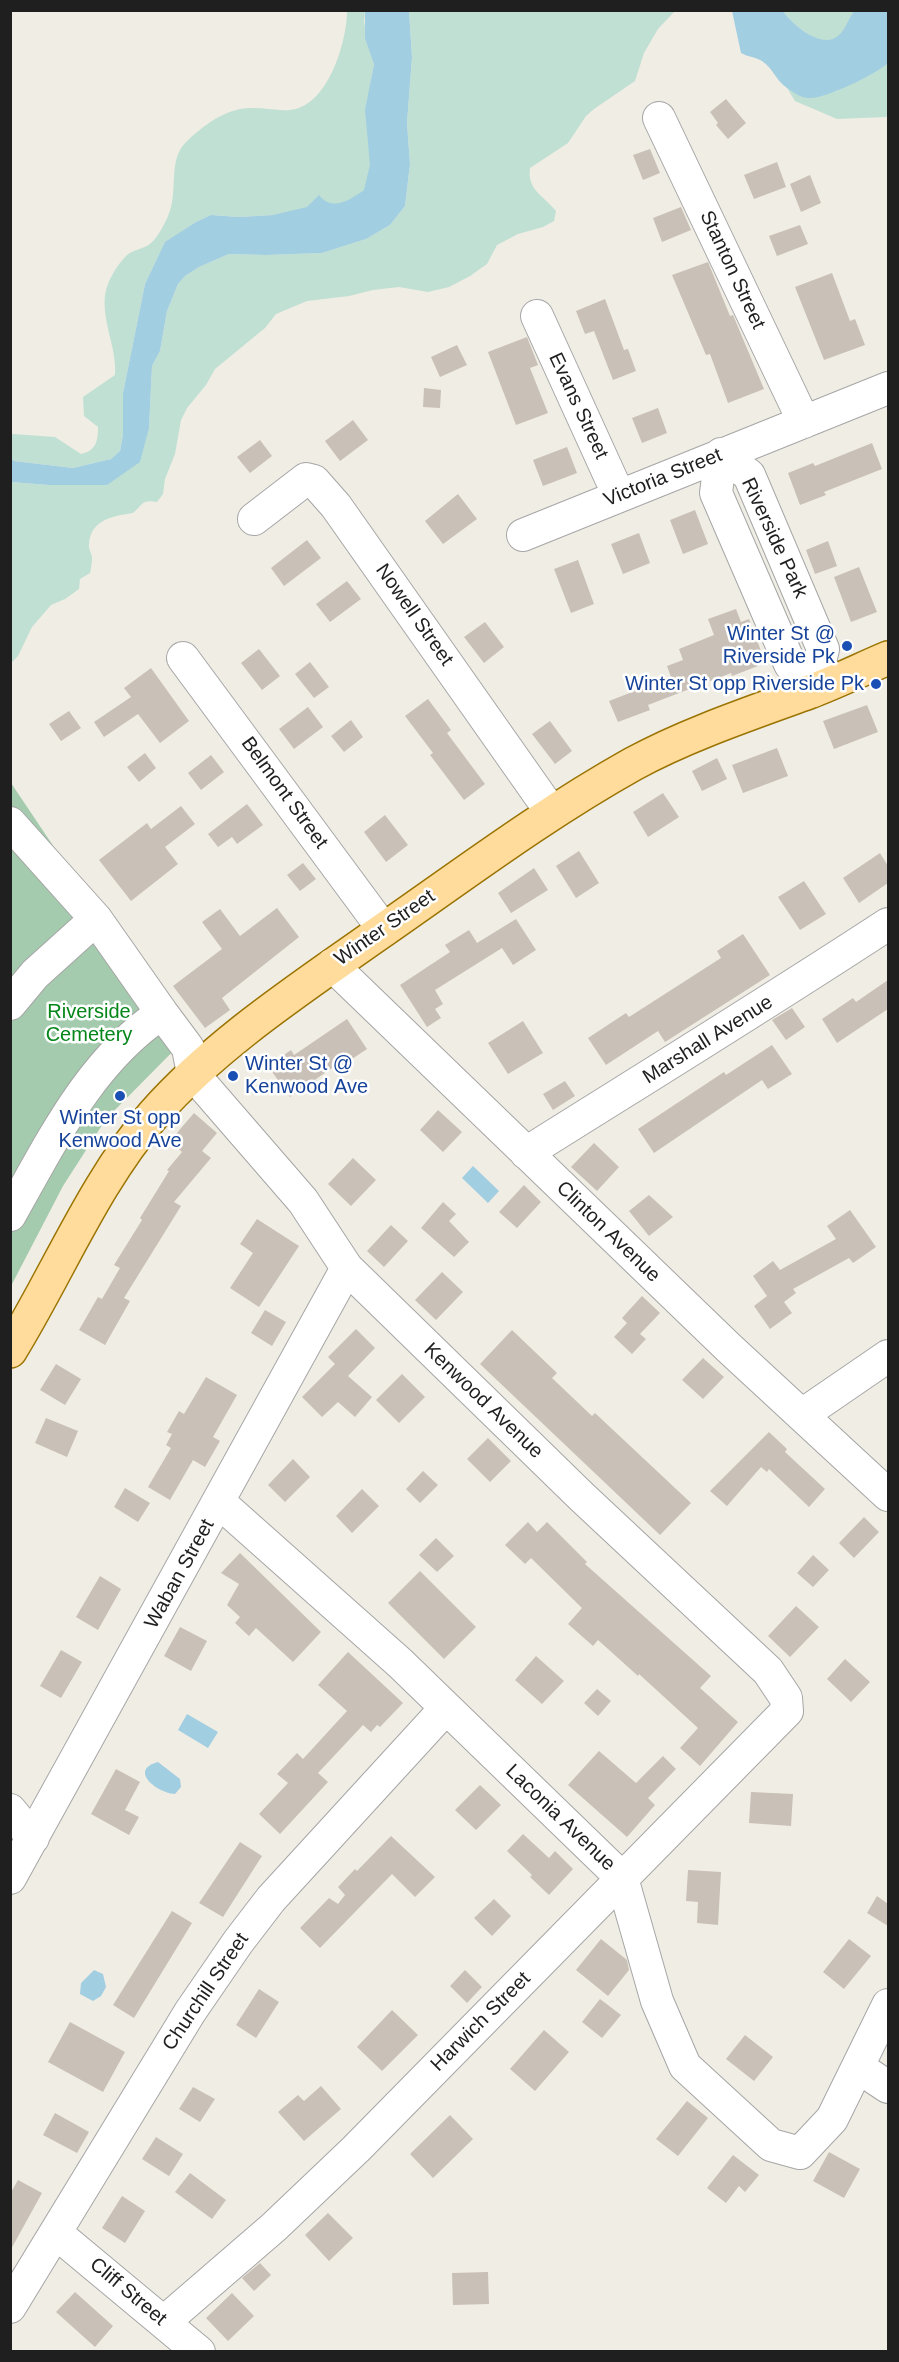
<!DOCTYPE html>
<html>
<head>
<meta charset="utf-8">
<style>
  body { margin:0 }
  #map { position:relative; width:899px; height:2362px; overflow:hidden; background:#f0ede4; font-family:Arial,sans-serif }
  canvas { display:block }
  .frame { position:absolute; inset:0; border:12px solid #1f1f1f; pointer-events:none }
</style>
</head>
<body>
<div id="map">
<canvas width="899" height="2362"></canvas>
<div class="frame"></div>
</div>
<script>
const ctx = document.querySelector('canvas').getContext('2d');
ctx.lineJoin = 'round';
function fillPath(path, color) { ctx.fillStyle = color; ctx.fill(path, 'evenodd'); }
function trace(path, color, width, dash) { ctx.strokeStyle = color; ctx.lineWidth = width; ctx.lineCap = dash ? 'butt' : 'round'; ctx.setLineDash(dash || []); ctx.stroke(path); }
function write(font, color, halo, rows, align = 'center') {
  ctx.font = font + ' Arial,sans-serif'; ctx.lineWidth = 5; ctx.setLineDash([]); ctx.textBaseline = 'middle'; ctx.strokeStyle = halo; ctx.fillStyle = color; for (const [text, x, y, turn = 0] of rows) {
    ctx.save(); ctx.translate(x, y); ctx.rotate((+turn || 0) * Math.PI / 180); ctx.textAlign = isNaN(turn) ? turn : align; if (halo) ctx.strokeText(text, 0, 0); ctx.fillText(text, 0, 0); ctx.restore();
  }
}
fillPath(new Path2D(`
  M347 11H365L364 22 374 64 370 85 381 128 358 220 273 215 239 217 211 215 196 222 165 243 145 284 123 393V435L120 451 111 459 73 468 14 461 11 458 10 435 13 434 55 437 81 454C96 451 98 441 98 427L84 416 83 397 115 375C117 348 102 323 105 295 107 281 117 265 127 255 134 249 145 249 151 243 158 237 165 223 168 216 179 192 167 161 186 142 204 125 227 107 253 108 265 108 278 111 290 110 328 107 347 41 347 11Z
  M409 11H675L658 29 644 53 635 81 594 109 586 116 568 143 530 168C527 190 543 195 556 211L554 221 543 227 518 234 497 245 487 264 470 276 449 287 428 292 399 287 373 290 349 296 307 301 276 314 265 328 215 369 206 385 187 408 181 420 175 454 165 479 163 494 157 502C142 499 143 504 133 513 114 516 91 519 89 544 88 549 92 553 92 558 92 563 91 568 90 573L80 579 79 589 65 599 51 605 32 627 18 656 11 663V482L49 485H107L149 428 152 366 160 351 167 311 178 284 185 276 199 267 229 254 266 255 322 253 366 239 390 225 405 206 410 164 407 123 412 57Z
  M783 11H854C850 18 845 30 839 36 822 51 792 24 783 11Z
  M888 63V115L886 117 837 119 795 101 787 88 803 97 837 91Z`), '#c0e0d4');
fillPath(new Path2D(`
  M11 783 64 862 193 1031 106 1119 63 1186 11 1286Z`), '#a4cbad');
fillPath(new Path2D(`
  M365 11H409L412 57 407 123 410 164 405 206 390 225 366 239 322 253 266 255 229 254 199 267 185 276 178 284 167 311 160 351 152 366 149 428 140 462 107 485H49L11 482V458L14 461 73 468 111 459 120 451 123 435V393L145 284 165 242 196 222 211 215 239 217 273 215 307 207 319 195C332 212 350 200 364 190L370 165 365 110 374 64 365 38Z
  M732 11H783C792 24 822 51 839 35 845 30 849 18 854 11H888V63C876 74 824 100 808 98 801 98 793 92 787 88 776 81 773 68 762 61 756 57 748 57 741 53Z
  M473 1166 499 1191 488 1203 462 1178Z
  M187 1714 218 1732 208 1748 178 1730Z
  M158 1762 180 1779 181 1787 175 1794C157 1793 128 1770 158 1762Z
  M94 1970 103 1974 106 1987 101 1996 93 2001 80 1994 81 1983Z`), '#a2cee1');
fillPath(new Path2D(`
  M726 99 746 123 728 139 716 125 718 123 710 112Z
  M650 149 660 173 643 180 633 155Z
  M777 162 786 187 754 199 744 175Z
  M810 175 821 203 801 212 790 184Z
  M681 207 691 230 662 242 653 218Z
  M800 225 808 244 777 256 769 236Z
  M708 262 730 316 733 315 764 389 728 403 710 354 706 355 672 275Z
  M832 273 850 321 855 319 865 345 824 360 795 287Z
  M605 299 624 350 628 349 636 371 613 380 594 331 585 334 576 311Z
  M527 337 538 365 530 368 548 413 516 425 488 352Z
  M457 345 467 365 440 377 431 357Z
  M424 388 441 390 440 408 423 407Z
  M658 408 667 433 642 443 632 418Z
  M353 420 368 440 340 461 325 441Z
  M260 440 272 456 250 473 237 457Z
  M872 443 882 469 824 492 826 495 800 505 788 473 813 463 815 466Z
  M567 447 577 473 543 486 533 460Z
  M458 494 477 519 443 544 425 521Z
  M695 510 708 544 683 554 670 520Z
  M639 533 650 563 623 574 611 544Z
  M307 540 321 558 284 586 271 568Z
  M828 541 837 566 815 574 806 550Z
  M578 560 594 604 571 613 554 569Z
  M859 567 877 612 851 622 834 577Z
  M347 581 361 599 330 622 316 604Z
  M736 609 741 622 749 619 761 651 754 654 758 666 732 676 731 673 648 705 650 710 618 722 609 701 671 677 667 666 683 660 679 649 714 635 708 619Z
  M485 622 504 647 484 663 464 637Z
  M259 649 280 676 262 690 241 663Z
  M310 662 329 687 314 698 295 674Z
  M151 668 189 721 160 743 138 714 104 737 94 722 131 697 124 688Z
  M428 699 451 730 447 733 485 784 464 800 430 755 433 753 405 716Z
  M867 705 878 732 834 749 823 721Z
  M308 707 323 727 294 749 279 729Z
  M69 711 81 728 61 741 49 724Z
  M351 720 363 737 344 752 331 736Z
  M550 721 572 751 555 764 532 734Z
  M777 748 788 776 743 793 732 765Z
  M145 753 156 768 139 782 127 767Z
  M211 755 224 772 201 790 188 773Z
  M717 758 727 779 702 791 692 771Z
  M663 793 679 817 648 837 633 812Z
  M247 804 263 825 237 844 232 837 218 847 208 834Z
  M181 806 195 824 165 847 178 864 131 901 99 860 147 823 151 829Z
  M385 815 408 845 386 862 364 832Z
  M579 851 599 883 576 898 556 866Z
  M880 853 888 866V883L859 903 843 878Z
  M303 863 316 879 300 891 287 875Z
  M534 868 548 890 511 913 498 893Z
  M804 881 826 914 800 930 778 897Z
  M277 908 299 937 222 998 230 1010 205 1028 173 986 222 949 202 922 220 909 240 936Z
  M516 919 536 950 513 965 502 948 435 990 443 1004 435 1009 441 1018 427 1027 400 985 450 952 445 945 469 930 477 943Z
  M743 934 770 975 665 1042 658 1031 606 1065 588 1038 626 1013 629 1017 721 958 717 951Z
  M888 980V1009L837 1043 822 1019 853 998 856 1002Z
  M792 1008 805 1027 786 1040 772 1020Z
  M347 1019 367 1049 334 1071 332 1068 290 1097 268 1066 291 1050 294 1055Z
  M523 1021 543 1053 508 1074 488 1043Z
  M772 1045 792 1074 768 1089 762 1080 654 1153 638 1129 724 1072 726 1075Z
  M565 1081 575 1096 553 1110 543 1094Z
  M438 1110 462 1132 443 1152 420 1130Z
  M194 1113 217 1133 202 1151 211 1158 174 1202 181 1206 124 1298 130 1301 105 1345 79 1330 98 1297 102 1299 120 1268 114 1265 142 1220 140 1218 169 1171 167 1170 182 1152 170 1141Z
  M594 1143 619 1167 597 1191 571 1167Z
  M353 1158 376 1180 351 1206 328 1184Z
  M524 1185 541 1202 517 1228 499 1212Z
  M649 1195 673 1217 649 1236 629 1211Z
  M443 1202 456 1214 449 1221 469 1242 454 1257 421 1228Z
  M850 1210 876 1247 853 1263 849 1258 793 1289 796 1293 784 1302 792 1313 770 1329 754 1306 767 1296 753 1276 773 1261 780 1270 836 1239 827 1226Z
  M257 1219 299 1246 259 1307 230 1288 253 1253 240 1244Z
  M391 1225 408 1241 384 1267 367 1251Z
  M442 1272 463 1292 436 1320 415 1300Z
  M642 1296 660 1313 640 1334 646 1339 632 1354 614 1337 627 1323 622 1318Z
  M265 1310 286 1322 272 1346 251 1333Z
  M356 1329 375 1348 348 1376 372 1397 355 1417 338 1402 322 1417 302 1397 335 1364 328 1357Z
  M512 1330 557 1373 552 1378 592 1416 595 1413 691 1503 660 1535 480 1364Z
  M703 1358 724 1377 703 1399 682 1380Z
  M56 1364 81 1379 65 1405 40 1390Z
  M402 1374 425 1397 399 1423 376 1400Z
  M206 1377 237 1395 213 1437 220 1441 205 1467 193 1460 170 1500 148 1487 171 1448 166 1445 172 1434 167 1432 179 1411 184 1414Z
  M46 1418 78 1431 67 1457 35 1443Z
  M769 1432 787 1449 785 1452 825 1489 809 1507 769 1469 767 1472 761 1467 727 1506 710 1491Z
  M488 1438 511 1461 490 1482 467 1459Z
  M293 1459 310 1477 285 1502 268 1485Z
  M423 1471 438 1485 420 1503 406 1489Z
  M125 1488 150 1503 138 1522 114 1507Z
  M362 1489 379 1506 352 1533 336 1516Z
  M864 1517 879 1532 854 1558 839 1543Z
  M528 1522 537 1532 547 1522 587 1562 585 1564 711 1676 700 1688 738 1722 700 1766 680 1748 698 1728 639 1674 638 1676 598 1640 593 1646 568 1624 582 1608 531 1558 525 1564 505 1545Z
  M436 1538 454 1556 437 1572 419 1555Z
  M240 1553 321 1632 293 1662 256 1628 249 1636 235 1623 240 1617 227 1605 239 1584 221 1573Z
  M813 1555 829 1570 813 1587 797 1573Z
  M420 1571 476 1627 444 1659 388 1603Z
  M100 1576 121 1589 98 1630 76 1617Z
  M796 1606 819 1627 790 1657 768 1636Z
  M180 1627 207 1641 191 1671 164 1656Z
  M61 1650 82 1662 61 1698 40 1686Z
  M348 1652 403 1703 380 1727 377 1725 371 1732 363 1725 318 1773 328 1782 280 1834 259 1814 288 1783 277 1774 297 1753 303 1759 347 1711 318 1685Z
  M536 1656 564 1681 542 1704 515 1680Z
  M845 1659 870 1682 851 1702 827 1679Z
  M597 1689 611 1701 598 1716 584 1703Z
  M599 1751 636 1783 663 1756 676 1769 648 1798 655 1805 627 1837 568 1785Z
  M116 1769 140 1782 125 1810 139 1817 129 1835 91 1814Z
  M480 1785 501 1805 476 1830 455 1810Z
  M751 1792 793 1794 791 1826 749 1823Z
  M523 1834 549 1858 555 1851 573 1869 549 1895 530 1877 532 1875 507 1851Z
  M391 1836 435 1877 415 1897 392 1874 320 1948 300 1928 329 1898 338 1904 345 1895 338 1887 355 1869 357 1871Z
  M240 1842 262 1856 223 1917 199 1903Z
  M688 1870 721 1872 718 1925 697 1923 698 1902 686 1901Z
  M877 1896 888 1904V1926L867 1913Z
  M494 1899 511 1916 492 1936 474 1918Z
  M172 1911 192 1923 134 2018 113 2005Z
  M601 1939 627 1960 629 1970 608 1996 576 1970Z
  M849 1939 871 1956 844 1989 823 1972Z
  M465 1970 482 1987 467 2003 450 1986Z
  M259 1989 279 2002 256 2038 236 2025Z
  M600 1999 621 2015 602 2038 582 2022Z
  M392 2010 418 2035 382 2071 357 2047Z
  M70 2022 125 2052 103 2092 48 2062Z
  M544 2030 569 2052 535 2091 510 2069Z
  M745 2035 773 2057 754 2081 726 2059Z
  M321 2086 341 2109 304 2141 278 2112 298 2095 304 2101Z
  M193 2087 215 2099 200 2122 179 2109Z
  M687 2101 708 2118 678 2156 656 2139Z
  M55 2113 89 2132 77 2153 43 2135Z
  M450 2115 473 2139 433 2178 410 2154Z
  M156 2137 183 2154 169 2176 142 2159Z
  M829 2152 860 2169 844 2198 813 2181Z
  M733 2155 759 2175 745 2192 739 2186 726 2203 707 2188Z
  M190 2173 226 2200 212 2219 175 2192Z
  M18 2180 42 2193 10 2251V2194Z
  M122 2196 145 2211 125 2243 102 2228Z
  M328 2213 353 2238 329 2261 305 2235Z
  M260 2263 271 2275 254 2291 242 2278Z
  M488 2272 489 2304 453 2305 452 2273Z
  M75 2292 113 2326 95 2347 56 2312Z
  M232 2293 254 2316 228 2341 206 2318Z`), '#c9c0b7');
const minor = new Path2D(`
  M659 118 804 422
  M537 316 619 496
  M721 454 749 475 823 649 813 691 790 664 716 493Z
  M254 519 306 479 314 481 336 506 552 813
  M523 535 888 388
  M183 658 384 930
  M10 823 96 919 162 1013C90 1061 52 1141 10 1215
  M332 965 729 1348 888 1495
  M10 1004 35 974 96 919
  M162 1013 188 1048 193 1074 303 1201 347 1268 582 1497 768 1671 786 1698 787 1711 356 2149 274 2227 164 2322
  M526 1153C647 1077 769 1002 888 924
  M802 1415 888 1356
  M219 1502 400 1663 622 1878 657 2001 685 2066 771 2145 800 2153 832 2119 888 2005
  M10 1810 33 1838
  M10 1878 347 1268
  M858 2067 888 2087
  M56 2233 199 2352
  M10 2307 190 2012 238 1942 271 1899 445 1709`);
const major = new Path2D(`
  M10 1351C57 1275 95 1181 154 1114 215 1045 294 993 369 940 456 880 540 816 633 764 686 735 751 713 809 692 836 682 862 669 888 658`);
trace(minor, '#a6a6a6', 34);
trace(major, '#9a7300', 36);
trace(minor, '#fff', 32);
trace(major, '#ffdc9b', 33);
for (const [x, y, r, color] of [
  [847,646,6,"#1a4fb4"],
  [876,684,6,"#1a4fb4"],
  [233,1076,6,"#1a4fb4"],
  [120,1096,6,"#1a4fb4"]
]) { const dot = new Path2D(); dot.arc(x, y, r, 0, 2 * Math.PI); ctx.fillStyle = color; ctx.fill(dot); trace(dot, '#fff', 2); }
write('20px', '#1f1f1f', '#fff', [
  ["Stanton Street",732,270,65],
  ["Evans Street",578,406,65],
  ["Victoria Street",663,478,-22],
  ["Riverside Park",774,538,65],
  ["Nowell Street",414,615,55],
  ["Belmont Street",284,793,54],
  ["Winter Street",385,928,-35],
  ["Marshall Avenue",708,1040,-32],
  ["Clinton Avenue",608,1232,44],
  ["Kenwood Avenue",483,1401,44],
  ["Waban Street",180,1574,-61],
  ["Laconia Avenue",560,1818,44],
  ["Churchill Street",206,1992,-56],
  ["Harwich Street",481,2022,-45],
  ["Cliff Street",128,2292,40]
]);
write('20px', '#164399', '#fff', [
  ["Winter St @",835,634],
  ["Riverside Pk",835,657],
  ["Winter St opp Riverside Pk",864,684],
  ["Winter St @",245,1064,"left"],
  ["Kenwood Ave",245,1087,"left"],
  ["Winter St opp",120,1118,"center"],
  ["Kenwood Ave",120,1141,"center"]
], 'right');
write('20px', '#048619', '#fff', [
  ["Riverside",89,1012],
  ["Cemetery",89,1035]
]);
</script>
</body>
</html>
